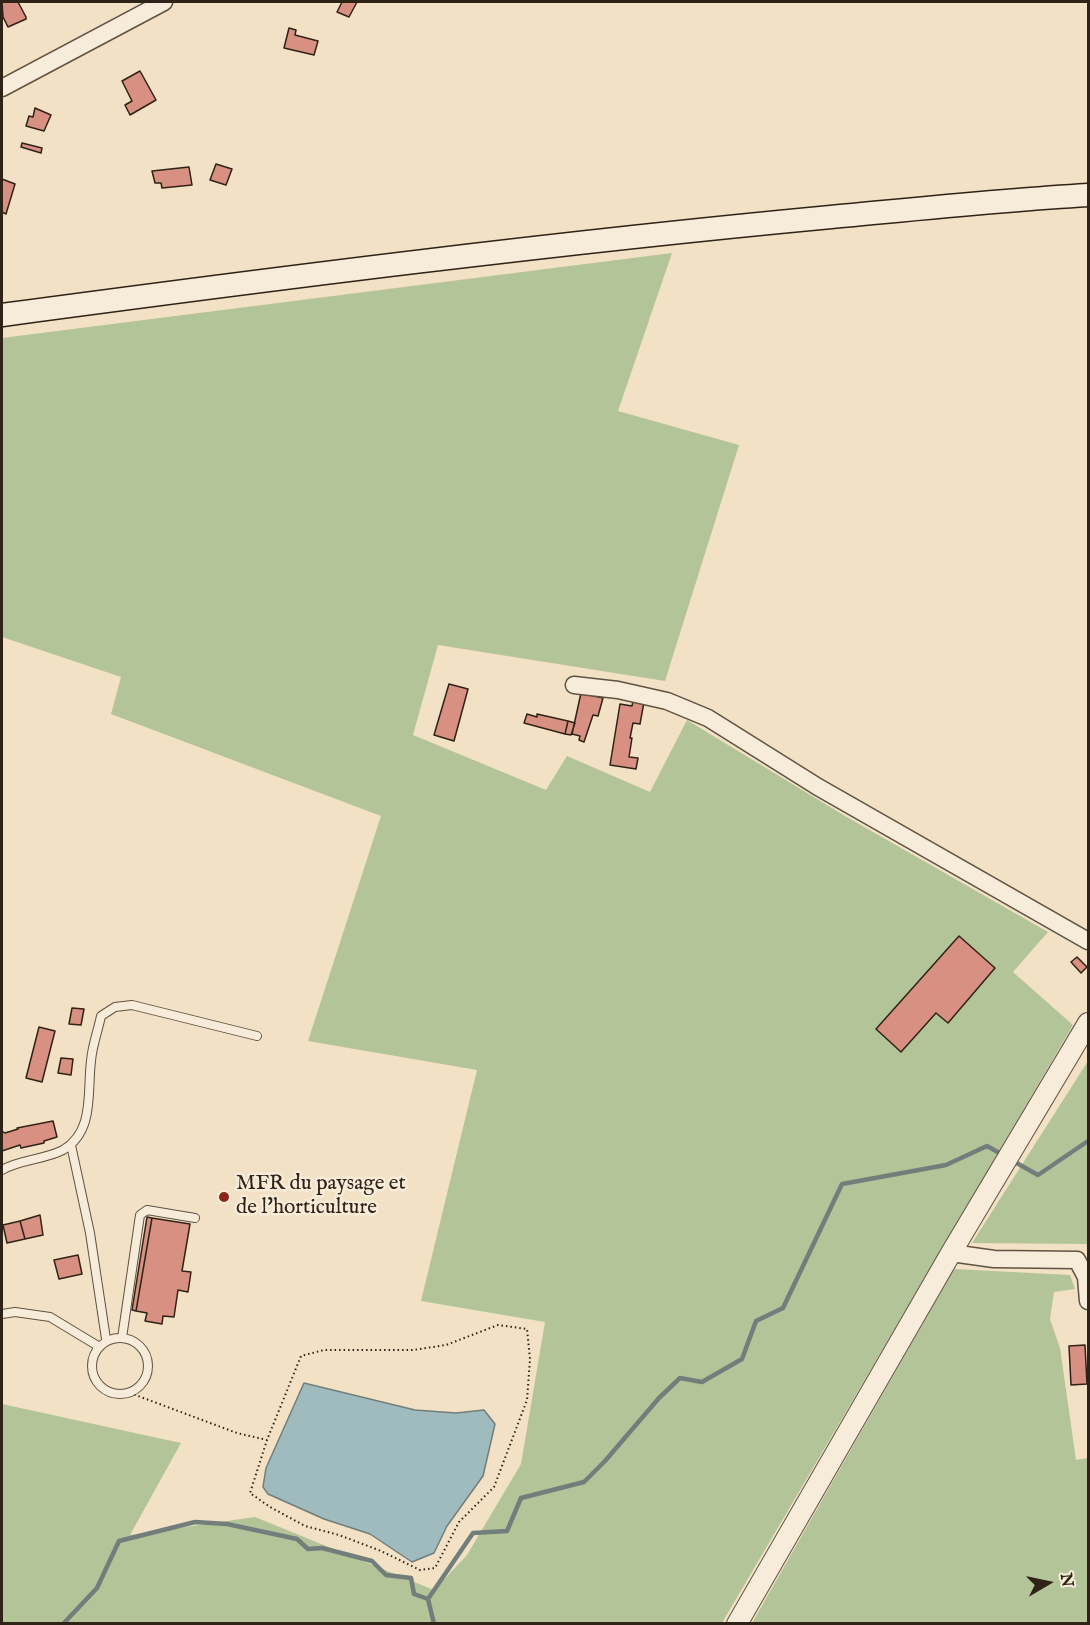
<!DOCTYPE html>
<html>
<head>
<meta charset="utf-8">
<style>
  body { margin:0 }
  #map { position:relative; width:1090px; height:1625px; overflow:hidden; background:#f2e1c4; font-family:"IM FELL English",serif }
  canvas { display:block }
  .frame { position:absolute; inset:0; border:3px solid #2f2217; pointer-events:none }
  .north { position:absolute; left:1018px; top:1553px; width:60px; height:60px; -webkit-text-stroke:4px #f7ecd9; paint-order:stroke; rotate:81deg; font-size:16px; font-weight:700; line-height:24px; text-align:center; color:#2f2217 }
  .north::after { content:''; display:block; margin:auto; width:21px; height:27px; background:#2f2217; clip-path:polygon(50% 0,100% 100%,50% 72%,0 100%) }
</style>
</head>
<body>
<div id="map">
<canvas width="1090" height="1625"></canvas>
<div class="frame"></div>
<div class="north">N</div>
</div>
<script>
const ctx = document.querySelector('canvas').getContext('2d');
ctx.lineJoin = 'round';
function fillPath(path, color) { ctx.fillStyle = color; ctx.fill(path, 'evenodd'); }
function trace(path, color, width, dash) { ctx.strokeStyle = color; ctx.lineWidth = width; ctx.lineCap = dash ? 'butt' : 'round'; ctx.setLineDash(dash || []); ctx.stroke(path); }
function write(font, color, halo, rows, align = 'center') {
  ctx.font = font + ' "IM FELL English",serif'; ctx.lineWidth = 5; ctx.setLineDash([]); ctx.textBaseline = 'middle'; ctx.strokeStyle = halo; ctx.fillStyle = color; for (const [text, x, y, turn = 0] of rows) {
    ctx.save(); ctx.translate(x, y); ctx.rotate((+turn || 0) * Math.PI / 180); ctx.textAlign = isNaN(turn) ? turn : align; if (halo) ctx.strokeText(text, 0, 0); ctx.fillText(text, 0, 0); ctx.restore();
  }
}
fillPath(new Path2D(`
  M672 253 618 411 739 445 665 681 438 645 413 735 546 790 567 756 650 792 687 720 845 816 1048 932 1013 972 1073 1025 722 1623H2V1404L181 1443 130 1535 255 1517 434 1590 467 1555 521 1464 545 1322 421 1301 477 1070 308 1041 381 816 111 714 121 677 2 637V338Z
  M1088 1061V1244L972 1243Z
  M954 1269 1070 1275 1075 1289 1054 1292 1050 1319 1060 1348 1076 1460 1088 1458V1623H752Z`), '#b4c499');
const water = new Path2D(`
  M304 1383 415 1410 456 1413 484 1410 495 1424 483 1476 447 1526 434 1553 412 1562 370 1534 324 1519 268 1494 263 1487 266 1468Z`);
fillPath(water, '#9fbbbe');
trace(water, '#727e7b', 1.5);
trace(new Path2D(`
  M1013 1161 1038 1175 1088 1141
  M63 1624 97 1588 119 1541 195 1522 227 1524 297 1539 308 1549 322 1548 372 1561 386 1575 411 1578 414 1594 428 1599
  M434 1624 428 1599 473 1533 507 1531 521 1498 584 1482 605 1461 659 1398 680 1378 702 1382 742 1359 756 1321 783 1308 842 1184 946 1165 987 1146 1003 1155`), '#727e7b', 4.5);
const building = new Path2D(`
  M2 2H18L26 17V19L8 27 3 17Z
  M342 2H357L349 17 337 12Z
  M289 28 296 30 295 35 318 41 314 55 284 48Z
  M140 71 156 100 130 115 125 105 132 101 122 81Z
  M35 108 51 115 44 131 26 126 29 116 33 117Z
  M22 143 42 148 41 153 21 147Z
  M216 164 232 169 226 185 210 180Z
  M189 167 192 185 162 188 161 183H155L152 171Z
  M2 179 15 184 6 214 2 212Z
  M449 684 468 689 454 741 434 735Z
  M581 693 603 698 598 716 593 715 584 742 579 740 580 736 572 734Z
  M633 700 644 702 640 724 633 723 630 738H632L629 757 638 758 636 769 610 765 620 704 632 706Z
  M527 714 537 717V714L568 721 565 734 524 723Z
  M568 721 575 723 571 735 565 734Z
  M959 936 995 968 948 1023 936 1013 901 1052 876 1029Z
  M1077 957 1087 967 1081 973 1071 962Z
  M72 1008 84 1009 81 1025 69 1024Z
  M39 1027 55 1031 42 1082 26 1078Z
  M61 1058 73 1059 71 1075 58 1073Z
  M53 1121 57 1137 44 1141V1143L21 1148 20 1145 2 1151V1131L5 1133 18 1129 17 1128Z
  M40 1215 43 1235 25 1239 20 1221Z
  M147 1217 152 1218 136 1311 132 1310Z
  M152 1218 190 1224 182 1271 191 1272 188 1292 178 1290 174 1317 163 1316 162 1324 145 1321 147 1313 136 1311Z
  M20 1221 25 1239 7 1243 3 1225Z
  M78 1255 82 1274 59 1279 54 1260Z
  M1085 1345 1087 1384 1071 1385 1069 1346Z`);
fillPath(building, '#d79081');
trace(building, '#2f2217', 1.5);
const service = new Path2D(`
  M71 1145 90 1233 106 1339
  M2 1170C20 1159 44 1160 63 1150 95 1131 87 1092 91 1061 92 1046 98 1031 101 1016L115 1007 132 1005 257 1036
  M2 1314 15 1312 50 1317 98 1346
  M92 1366a28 28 0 1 1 56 0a28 28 0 1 1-56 0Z
  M122 1338 140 1215 147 1210 195 1218`);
const minor = new Path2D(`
  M2 88 164 2
  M574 685 618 690 667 701 708 718 818 787 1088 941
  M951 1253 994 1259 1077 1260 1086 1277 1088 1301`);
const tertiary = new Path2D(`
  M737 1624 951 1253 1088 1023`);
const secondary = new Path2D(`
  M2 315C278 278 554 243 831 217 917 209 1003 200 1088 195`);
trace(service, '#605242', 10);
trace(minor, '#605242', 19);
trace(tertiary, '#605242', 22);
trace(secondary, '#2f2217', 25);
trace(new Path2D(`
  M130 1393 237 1433 267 1440 301 1356 324 1350H413L446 1345 498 1325 527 1329 530 1359 527 1400 494 1487 459 1522 435 1568 420 1570 381 1551 339 1535 305 1526 270 1507 250 1493 267 1440`), '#2f2217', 2, [1.5, 3]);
trace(service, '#f7ecd9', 8);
trace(minor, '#f7ecd9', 16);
trace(tertiary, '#f7ecd9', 20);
trace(secondary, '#f7ecd9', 22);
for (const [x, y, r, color] of [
  [224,1197,6,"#8f2418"]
]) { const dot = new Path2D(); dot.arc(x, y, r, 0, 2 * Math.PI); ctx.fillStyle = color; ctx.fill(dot); trace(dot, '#f7ecd9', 2); }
write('21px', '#2f2217', '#f7ecd9', [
  ["MFR du paysage et",236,1185],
  ["de l'horticulture",236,1209]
], 'left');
</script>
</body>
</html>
